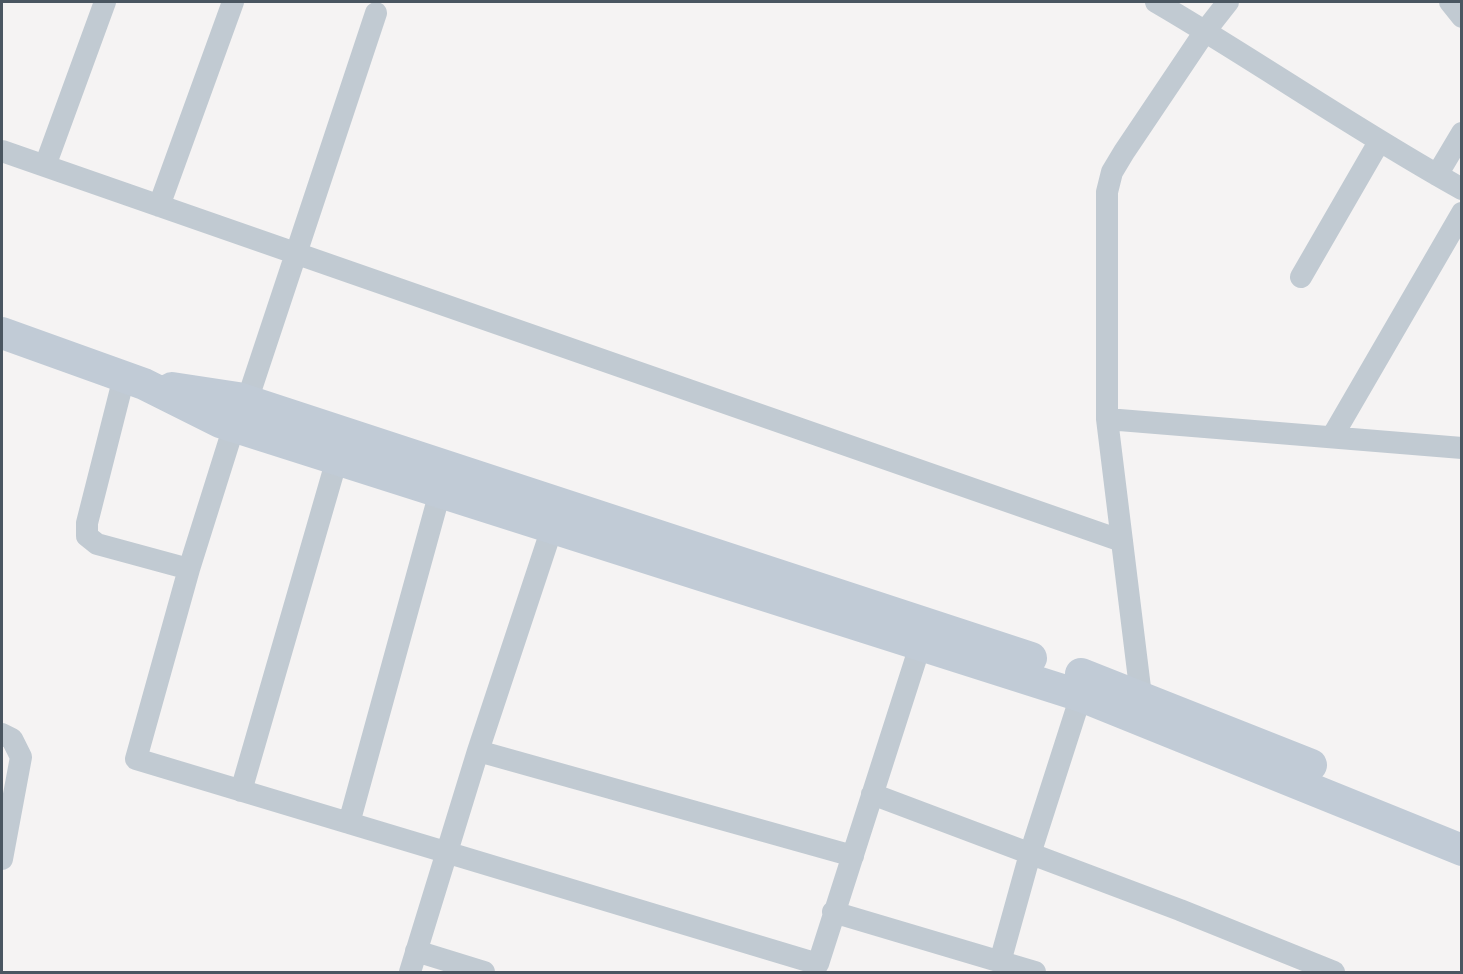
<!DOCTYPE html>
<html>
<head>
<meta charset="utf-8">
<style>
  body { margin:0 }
  #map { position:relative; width:1463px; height:974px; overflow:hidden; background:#f5f3f3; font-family:"PT Sans",sans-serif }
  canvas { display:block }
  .frame { position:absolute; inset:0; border:3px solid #4a5661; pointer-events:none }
</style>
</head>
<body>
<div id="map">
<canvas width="1463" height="974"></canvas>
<div class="frame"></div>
</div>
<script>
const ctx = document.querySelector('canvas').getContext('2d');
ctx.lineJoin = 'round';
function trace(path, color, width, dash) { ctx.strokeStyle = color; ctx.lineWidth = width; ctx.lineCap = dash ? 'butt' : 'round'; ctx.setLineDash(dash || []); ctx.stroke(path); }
trace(new Path2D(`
  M1156 2C1259 62 1357 131 1462 189
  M1450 2 1462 17
  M2 151 1122 541
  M45 166 105 2
  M1437 175 1462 133
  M159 206 233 2
  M1301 277 1379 142
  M124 377 87 523V536L97 544 189 569
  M247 401 376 13
  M1107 419 1462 448
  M234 426 189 569 136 759 818 964 920 646
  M1332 437 1462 213
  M1141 696 1107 419V192L1112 172 1124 152 1206 30 1228 2
  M2 734 12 739 21 757 2 859
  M478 751 853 856
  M241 791 337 459
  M872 794 1180 910 1334 972
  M349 823 440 492
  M833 912 1035 972
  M416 951 484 972
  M1000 962 1030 854 1085 683
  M410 972 478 751 552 528`), '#c1cad2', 22);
trace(new Path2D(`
  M2 333 144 384 220 422 1081 696 1462 850
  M172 388 238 398 1031 658
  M1081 674 1311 765`), '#c1cbd6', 32);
</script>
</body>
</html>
